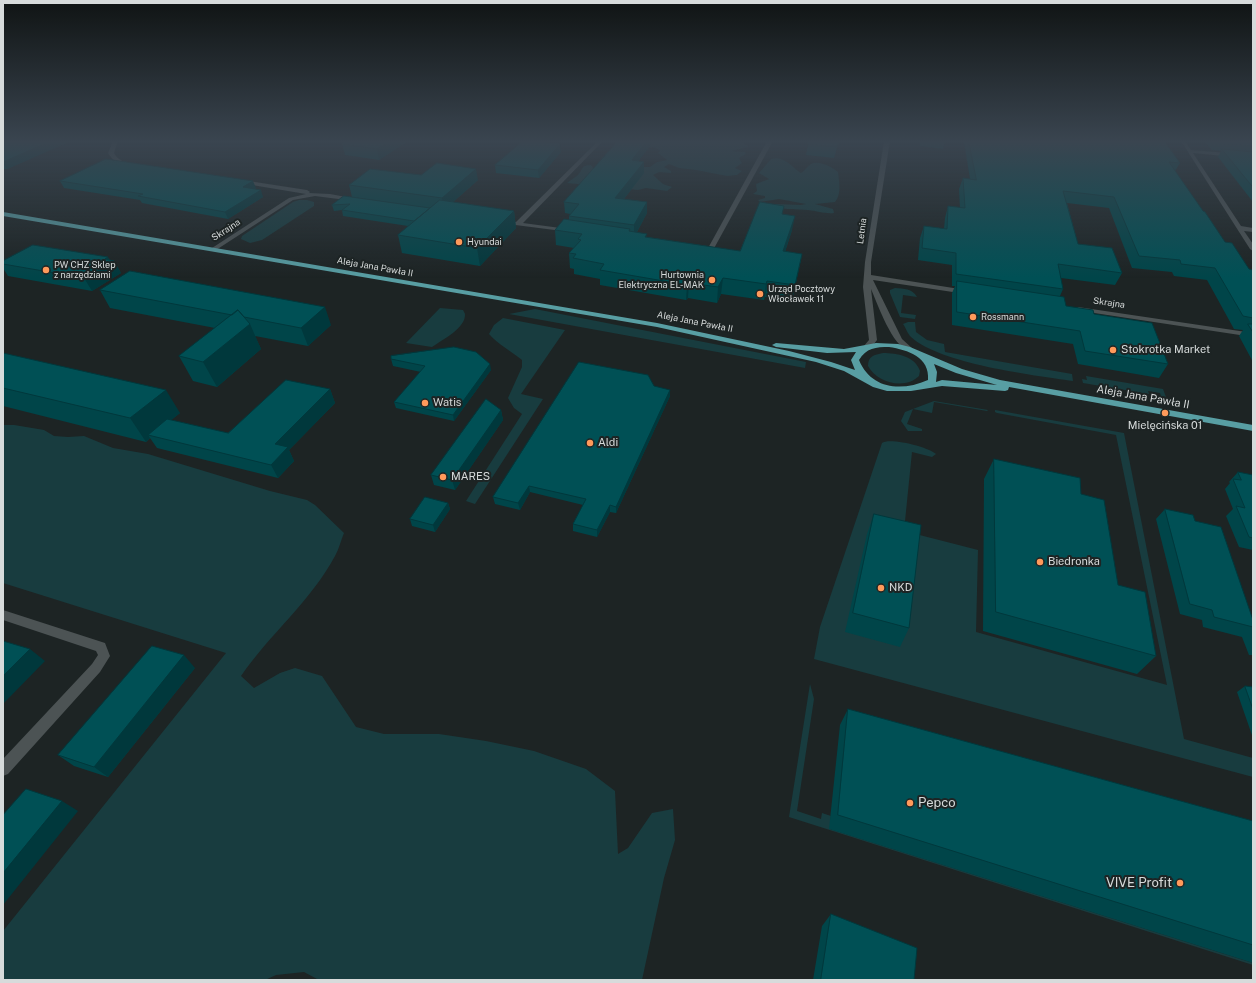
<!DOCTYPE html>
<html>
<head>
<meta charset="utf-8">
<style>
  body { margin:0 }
  #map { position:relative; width:1256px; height:983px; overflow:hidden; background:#1d2424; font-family:"Public Sans",sans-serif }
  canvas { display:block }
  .frame { position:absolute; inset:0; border:4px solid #d7dbdb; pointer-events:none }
</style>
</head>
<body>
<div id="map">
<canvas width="1256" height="983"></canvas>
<div class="frame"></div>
</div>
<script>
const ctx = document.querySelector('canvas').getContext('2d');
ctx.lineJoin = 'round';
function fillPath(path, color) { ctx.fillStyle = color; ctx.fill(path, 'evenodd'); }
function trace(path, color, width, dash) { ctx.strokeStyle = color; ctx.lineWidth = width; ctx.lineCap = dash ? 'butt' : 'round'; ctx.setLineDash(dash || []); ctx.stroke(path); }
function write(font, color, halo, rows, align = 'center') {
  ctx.font = font + ' "Public Sans",sans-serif'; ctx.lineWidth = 4; ctx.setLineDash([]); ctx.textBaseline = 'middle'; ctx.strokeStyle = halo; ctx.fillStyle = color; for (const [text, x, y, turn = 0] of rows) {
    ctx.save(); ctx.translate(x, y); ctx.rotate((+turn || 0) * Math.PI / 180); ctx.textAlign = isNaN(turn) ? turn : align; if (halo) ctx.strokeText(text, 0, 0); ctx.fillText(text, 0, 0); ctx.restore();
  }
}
fillPath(new Path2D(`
  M611 141H750H745L744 144 749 146 748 147 732 151 745 152 746 154 739 158 742 163 735 168 742 171 737 175 727 176 696 170 679 168 669 164 664 167 671 171V173L659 172 653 175 663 184 672 187 667 191 646 188 638 190 567 183C570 180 575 178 578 175 583 169 581 165 591 165L595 170 636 184 635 182 627 180 637 167H650L657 162 667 160 658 153 660 151 656 148Z
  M776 158C787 159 793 168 801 173 805 171 807 166 811 164 819 160 832 167 838 172 839 181 842 194 835 202L815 204 833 209 834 213C825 214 818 211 808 210 796 209 784 210 772 206L776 204 801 205 806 204 779 199 760 202 758 200 765 198V196L753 194 757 191 756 184 769 179 759 173 771 159Z
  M299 200H307L314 202V206L262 240 250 243 241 239 242 236 293 202Z
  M895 288C904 289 912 288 917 297L903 295 901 313 916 315 915 319 900 317 890 293V290Z
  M440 308 463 310 465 314C466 328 442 340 432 347L406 343Z
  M535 309 806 362 805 368 509 314Z
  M503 318 565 330 521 394 543 399 475 504 466 501 522 414 514 408 508 398 522 367V360C511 351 499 345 489 334L494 325Z
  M908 322H915L916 332 927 340 944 344 945 352 1072 374 1073 381C1032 375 941 364 911 337 907 333 906 328 903 324Z
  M883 353C897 353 915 356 920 371L919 376C905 390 877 383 868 366 868 356 874 355 883 353Z
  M1086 376 1163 389 1166 397 1161 396 1160 393 1148 391 1149 394 1083 383 1082 379 1087 380Z
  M934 402 932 413 913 409 907 424 922 429V431H908L901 421 905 412 934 401 988 410 987 411Z
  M995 410 1124 433 1184 739 1253 758V777L814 659 820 627 882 443C889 437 929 447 936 454L932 457 912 452 904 531 978 550 976 632 1167 685 1116 435 997 413 995 412Z
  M3 425H14L44 430 54 436 68 437 84 436 113 448 148 454 270 491 307 500 315 505 344 533C341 540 339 549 335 556 311 601 270 634 241 676L254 688 280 673 295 668 322 676 356 727 384 734H439L486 741 534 751 586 769 615 791 618 854 628 848 652 813 673 809 675 840 664 878 642 980H319L304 972 276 975 265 980H3V931L226 653 3 583Z
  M810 684 814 699 797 811 821 819 822 813 831 816 830 829 1253 963V965L789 817Z`), '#183c3f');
fillPath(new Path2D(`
  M113 141H118L114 153C118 160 124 162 131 164V166C121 167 113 161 108 153Z
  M598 141H603L523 223 568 229 570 230V232L500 223 499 222 502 220 516 222Z
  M767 141H773L712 252 709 254 700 252V250H707Z
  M884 141H890L871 262V275L966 290 970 292 966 294 873 280 902 339 913 349 909 351C892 346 878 305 871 289L877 340 870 349H864L863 347 869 340 863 287 865 262Z
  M1181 141H1185L1191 150 1253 155V159L1193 153 1241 226 1253 228V232L1244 231 1253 244V251L1250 249Z
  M242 180 307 190 310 192 309 193 330 194 357 199 354 201 315 196 293 200 216 250H212V248L289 198 306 194 240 183V181Z
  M1078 307 1253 333V337L1081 311 1077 309Z
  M3 610 105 643 110 656 100 672 8 774 3 776V759L92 664 98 655 96 651 3 620Z`), '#4c5354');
fillPath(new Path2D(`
  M3 212 657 323 789 351 831 362 855 370 851 360 856 352 827 353 776 347 772 345 776 343 844 349 876 343 898 344 910 347 962 369 1000 380 1253 425V431L1009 387 1008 390 1005 391 942 386 911 391H887L873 387 844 371 816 362 657 327 3 216ZM889 347C908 350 930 357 928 380 901 392 871 389 859 360 866 348 876 347 889 347ZM934 364 956 373 997 385 942 380 936 382 937 372Z`), '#589ea3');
fillPath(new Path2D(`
  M3 141H71L7 169H3Z
  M348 141H408L379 160 345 155 342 144Z
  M839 141 834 158 806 155 808 144Z
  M920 141H945L943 149 920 146Z
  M964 141H1164L1180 163 1175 171 1203 211 1225 242 1249 269 1253 270V362L1239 336 1243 330 1234 329 1207 280 1174 276 1172 272 1132 268 1109 208 1067 203 1078 244 1122 273 1115 285 1061 278 1063 289 1060 296 1066 306 1094 314 1168 364 1159 378 1078 364 1073 344 952 325V293L955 286H952V265L918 260 920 238 924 226 944 229 945 218 948 206 960 208 959 189 963 178 970 179 964 142Z
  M1204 141H1253V202L1218 157 1221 151 1212 150Z
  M561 152 539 178 496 173 495 165Z
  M639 161 644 173 624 199 647 202V213L637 232 647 237 740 251 783 214 792 230 785 252 802 254 792 301 765 297 764 300 721 294 717 303 688 298 686 300 600 285V279L574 274V269L570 268 569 253 574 248 556 245 555 230 569 220V216L570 214 565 213 564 202Z
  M421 175 478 180 453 202 514 211 516 228 480 266 402 253 398 235 408 226 343 216 342 210 334 211 332 205 344 196 430 208 352 197 349 185Z
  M60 181 256 188 254 189 263 197 228 219 142 203 140 200 64 188Z
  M110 260 114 261 121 273 92 291 8 276 3 268V261Z
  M100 290 331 325 308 346 255 336 261 349 217 387 193 381 179 356 215 328 110 308Z
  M3 353 180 413 171 420 228 433 330 389 335 403 289 450 294 461 278 478 157 448 150 438 146 442 3 406Z
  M391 359 491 370 454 421 396 408 394 402 421 372 393 366Z
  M654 386 670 396 616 513 610 512 597 537 573 531V524L583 505 530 492 520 510 495 504 493 497Z
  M501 410 503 420 455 490 434 485 431 475Z
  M994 459 1081 494 1118 585 1156 656 1137 674 983 631 984 479Z
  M1238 472 1253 475V550L1239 547 1226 516 1233 509 1225 489 1230 483 1229 482Z
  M448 503 450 509 435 532 412 526 410 519Z
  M1165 509 1195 521 1253 620V655H1249L1242 637 1203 627 1202 620 1180 614 1156 519Z
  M874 514 909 628 900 647 845 632 867 534Z
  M195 668 108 777 74 766 58 755Z
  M1245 686 1253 687V738L1237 692Z
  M848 709 1253 821V963L829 829 840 725Z
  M831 914 914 980H813L822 926Z`), '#004549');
fillPath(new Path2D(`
  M51 141H71L7 169 3 163V162Z
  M390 141H408L379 160 377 149Z
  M647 141H654L631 171 632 160Z
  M560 144 561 152 539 178 538 170Z
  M644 162V173L616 209 615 198Z
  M476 169 478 180 444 210 442 198Z
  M253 181 256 188 245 194 243 187Z
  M261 190 263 197 228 219 225 212Z
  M647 202V213L634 237V225Z
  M514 211 516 228 480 266 477 248Z
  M795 216 792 230 780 267 783 251Z
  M802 254 799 269 792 301 795 285Z
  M108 257 111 262 114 261 121 273 92 291 84 278 105 259Z
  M723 278 721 294 717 303 718 287Z
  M767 281 765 297 764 300 766 284Z
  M689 283 688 298 686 300 687 285Z
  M325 307 331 325 308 346 301 328Z
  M250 324 261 349 217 387 203 362Z
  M490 364 491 370 454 421 453 415Z
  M330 389 335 403 289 450 294 461 278 478 271 465 275 444Z
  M166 390 180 413 152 436 148 435 150 438 146 442 130 418Z
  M670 390V396L616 513V507Z
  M501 410 503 420 455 490 452 480Z
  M529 486 530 492 520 510 518 503Z
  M448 503 450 509 435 532 433 525Z
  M610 505V512L597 537V530Z
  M30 649 45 661 3 704V676Z
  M184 655 195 668 108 777 94 767Z
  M62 801 78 811 3 905V873Z`), '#00383c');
const building = new Path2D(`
  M3 141H51L3 162Z
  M348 141H390L377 149 342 144Z
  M523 141H532L560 144 538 170 495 165Z
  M618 141H647L632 160 644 162 615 198 647 202 634 225 569 216 579 204 564 202Z
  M808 141H839L837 147 808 144Z
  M969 141H1164L1180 163 1169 162 1203 211 1205 212 1225 242 1232 243 1249 269 1253 270V318L1243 316 1215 268 1181 264 1180 260 1139 256 1114 197 1063 191 1078 244 1112 248 1122 273 1058 264 1063 289 956 274V253L922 248 924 226 947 229 948 206 965 208 963 178 976 180Z
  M1215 141H1253V146L1217 143Z
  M1222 149 1253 152V187Z
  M106 159 253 181 243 187 261 190 225 212 138 196 143 194 60 181Z
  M437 163 476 169 442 198 349 185 370 169 421 175Z
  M344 196 430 208 414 221 342 210 350 204 332 205Z
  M440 200 514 211 477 248 398 235Z
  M760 202 784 206 782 214 795 216 783 251 802 254 795 285 767 281 766 284 723 278 718 287 689 283 687 285 600 270 604 264 573 258 576 254 569 253 581 240 578 239 582 234 555 230 564 219 630 229 629 231 647 234 645 237 740 251Z
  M33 245 108 257 105 259 114 261 84 278 3 264V261Z
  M130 271 325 307 301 328 244 317 238 310 232 315 100 290Z
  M957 281 1064 297 1066 306 1093 310 1094 314 1152 323 1168 364 1085 351 1080 331 957 312Z
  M238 310 250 324 203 362 179 356Z
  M1248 324H1253V332Z
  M454 347 476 352 490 364 453 415 394 402 425 366 391 359V356Z
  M3 353 166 390 130 418 3 388Z
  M579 362 648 375 654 386 670 390 616 507 610 505 597 530 573 524 586 499 529 486 518 503 493 497Z
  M286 380 330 389 275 444 288 447 271 465 148 435 167 419 228 433Z
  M486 399 501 410 452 480 431 475Z
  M994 459 1080 478 1081 494 1104 500 1118 585 1145 592 1156 656 996 612Z
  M1238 472 1253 475V538L1249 537 1236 506 1245 508 1233 479 1241 480Z
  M425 497 448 503 433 525 410 519Z
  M1165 509 1193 515 1195 521 1221 527 1253 620V627L1214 617 1212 610 1190 604Z
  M874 514 921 525 909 628 853 613Z
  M3 641 30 649 3 676Z
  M152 646 184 655 94 767 58 755Z
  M1245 686 1253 687V709Z
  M848 709 1253 821V945L838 815Z
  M26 789 62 801 3 873V815Z
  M831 914 917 948 914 980H821Z`);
fillPath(building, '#005055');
trace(building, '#00383c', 1);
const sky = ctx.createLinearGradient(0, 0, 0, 278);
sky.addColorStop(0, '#101414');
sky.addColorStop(0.51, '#3a4550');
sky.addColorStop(1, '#3a455000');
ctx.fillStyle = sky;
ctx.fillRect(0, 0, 1256, 278);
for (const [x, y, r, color] of [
  [459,242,4,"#ff9a5b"],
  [46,270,4,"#ff9a5b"],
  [712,280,4,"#ff9a5b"],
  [760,294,4,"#ff9a5b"],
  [973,317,4,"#ff9a5b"],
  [1113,350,4,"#ff9a5b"],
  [425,403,4,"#ff9a5b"],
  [1165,413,4,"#ff9a5b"],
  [590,443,4,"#ff9a5b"],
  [443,477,4,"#ff9a5b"],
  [1040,562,4,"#ff9a5b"],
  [881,588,4,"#ff9a5b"],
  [910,803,4,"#ff9a5b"],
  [1180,883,4,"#ff9a5b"]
]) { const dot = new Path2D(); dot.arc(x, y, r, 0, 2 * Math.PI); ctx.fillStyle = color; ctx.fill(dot); trace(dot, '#1d2424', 1.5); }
write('9px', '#d7dbdb', '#1d2424', [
  ["Skrajna",226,230,-33],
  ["Letnia",862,231,-82],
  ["Aleja Jana Pawła II",375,267,10],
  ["Skrajna",1109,303,8],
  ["Aleja Jana Pawła II",695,322,11]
]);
write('9px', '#d7dbdb', '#1d2424', [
  ["Hyundai",467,242],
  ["PW CHZ Sklep",54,265],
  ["z narzędziami",54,275],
  ["Hurtownia",704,275,"right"],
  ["Elektryczna EL-MAK",704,285,"right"],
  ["Urząd Pocztowy",768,289],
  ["Włocławek 11",768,299],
  ["Rossmann",981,317]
], 'left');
write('11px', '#d7dbdb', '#1d2424', [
  ["Stokrotka Market",1121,350],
  ["Watis",433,403],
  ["Mielęcińska 01",1165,426,"center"],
  ["Aldi",598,443],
  ["MARES",451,477],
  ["Biedronka",1048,562],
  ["NKD",889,588]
], 'left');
write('11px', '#d7dbdb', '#1d2424', [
  ["Aleja Jana Pawła II",1143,397,10]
]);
write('13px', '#d7dbdb', '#1d2424', [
  ["Pepco",918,803],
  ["VIVE Profit",1172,883,"right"]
], 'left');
</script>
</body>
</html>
